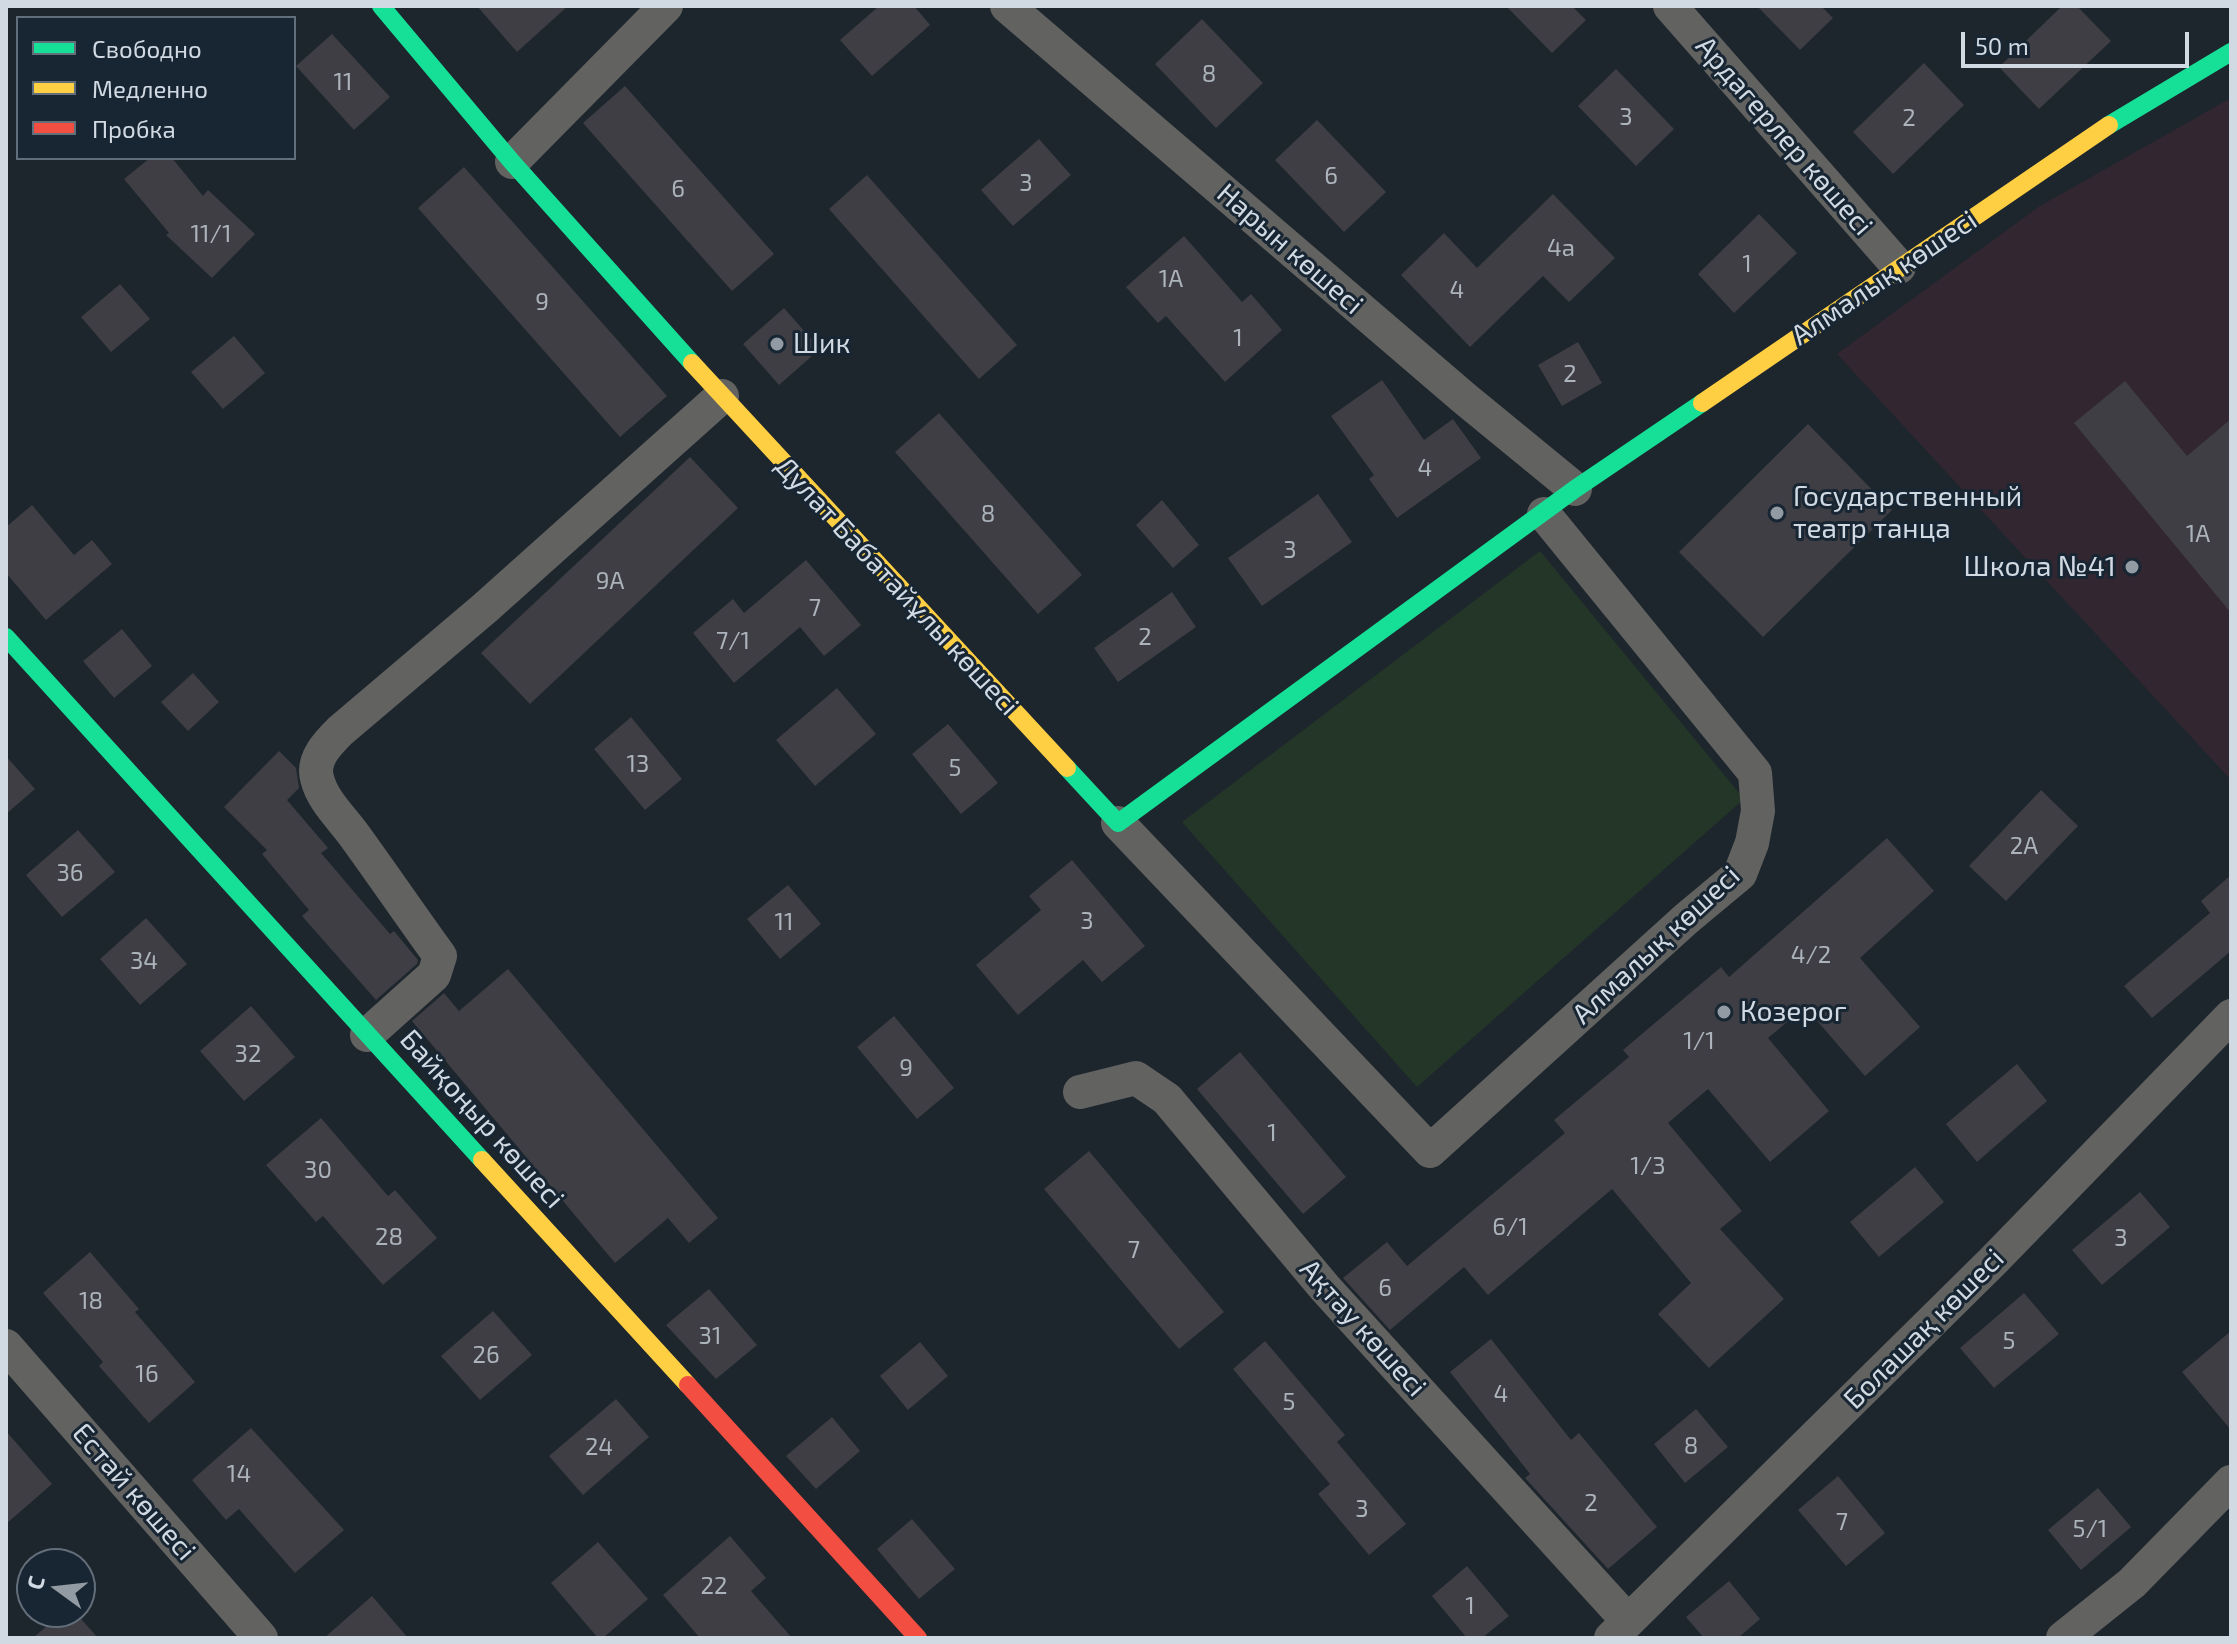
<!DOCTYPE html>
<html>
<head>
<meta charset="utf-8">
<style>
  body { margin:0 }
  #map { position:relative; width:2237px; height:1644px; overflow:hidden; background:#1e262d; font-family:"Exo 2",sans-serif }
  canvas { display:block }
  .frame { position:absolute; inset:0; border:8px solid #d1dae3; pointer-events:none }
  .legend { position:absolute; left:16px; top:16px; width:280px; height:144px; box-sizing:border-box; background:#182633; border:2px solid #626e79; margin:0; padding:10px 14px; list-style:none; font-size:24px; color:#d1dae3 }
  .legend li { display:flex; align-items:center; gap:16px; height:40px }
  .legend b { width:40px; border:2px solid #626e79 }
  .north { position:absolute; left:16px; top:1548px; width:80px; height:80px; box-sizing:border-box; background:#182633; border:2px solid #626e79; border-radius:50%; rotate:285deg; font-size:22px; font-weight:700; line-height:32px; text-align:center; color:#d1dae3 }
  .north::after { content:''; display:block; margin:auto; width:28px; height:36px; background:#929ba3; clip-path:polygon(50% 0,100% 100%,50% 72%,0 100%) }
  .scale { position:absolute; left:1961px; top:32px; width:228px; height:36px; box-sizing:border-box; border:4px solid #d1dae3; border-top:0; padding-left:10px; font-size:24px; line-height:28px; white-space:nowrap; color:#d1dae3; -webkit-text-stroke:6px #182633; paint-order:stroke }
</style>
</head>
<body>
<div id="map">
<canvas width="2237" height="1644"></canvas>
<div class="frame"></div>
<ul class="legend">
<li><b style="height:10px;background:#16e098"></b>Свободно</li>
<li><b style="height:10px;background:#ffcf43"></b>Медленно</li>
<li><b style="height:10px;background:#f24e42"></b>Пробка</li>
</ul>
<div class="north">С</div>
<div class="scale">50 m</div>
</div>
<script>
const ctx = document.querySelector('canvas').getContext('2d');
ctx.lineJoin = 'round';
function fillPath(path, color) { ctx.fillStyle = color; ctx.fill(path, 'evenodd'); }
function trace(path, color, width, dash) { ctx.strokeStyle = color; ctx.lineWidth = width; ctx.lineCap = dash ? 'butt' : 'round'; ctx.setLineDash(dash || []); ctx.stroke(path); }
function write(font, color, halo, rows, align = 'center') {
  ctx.font = font + ' "Exo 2",sans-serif'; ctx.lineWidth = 6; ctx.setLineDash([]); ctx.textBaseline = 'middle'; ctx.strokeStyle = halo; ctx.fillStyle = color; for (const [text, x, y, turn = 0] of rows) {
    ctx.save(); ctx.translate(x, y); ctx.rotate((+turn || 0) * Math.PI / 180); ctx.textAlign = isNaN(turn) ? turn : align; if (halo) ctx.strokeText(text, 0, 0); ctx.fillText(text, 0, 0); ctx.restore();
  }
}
fillPath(new Path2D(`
  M2231 98V780L1837 354 2040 206Z`), '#322631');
fillPath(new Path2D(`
  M1540 551 1744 799 1417 1087 1182 822Z`), '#233628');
fillPath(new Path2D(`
  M477 6H568L517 52Z
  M879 6H914L930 25 872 76 840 40Z
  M1506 6H1572L1586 20 1552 53Z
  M1757 6H1821L1833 18 1800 50Z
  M2062 6H2077L2111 41 2039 109 1999 67Z
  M1202 19 1263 83 1216 128 1155 64Z
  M332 34 390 97 354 130 296 66Z
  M1924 63 1964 105 1893 174 1853 132Z
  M1616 69 1674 129 1636 166 1578 106Z
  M625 86 774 254 732 291 583 123Z
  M1317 120 1386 192 1344 232 1275 160Z
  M1039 139 1071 175 1013 226 981 190Z
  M150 158H172L203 196 208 190 255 234 212 278 166 235 169 233 124 179Z
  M464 167 667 396 620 437 418 208Z
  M867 175 1017 345 979 379 829 209Z
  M1553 194 1615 258 1569 302 1543 276 1470 347 1401 275 1444 233 1477 268Z
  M1759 214 1797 253 1734 313 1698 274Z
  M1184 236 1242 302 1251 294 1282 330 1225 382 1166 316 1158 323 1126 287Z
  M120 284 150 319 111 352 81 317Z
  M784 308 820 349 779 385 743 344Z
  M234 336 265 373 223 409 191 372Z
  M1578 342 1602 383 1562 406 1538 365Z
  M1382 380 1424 440 1453 419 1481 458 1397 518 1369 479 1374 475 1331 416Z
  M2125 381 2187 456 2231 419V613L2074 423Z
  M939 413 1082 575 1038 614 895 452Z
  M1808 424 1892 510 1763 637 1679 552Z
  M690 457 738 508 530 704 481 653Z
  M1318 494 1352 542 1262 606 1228 558Z
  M1162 500 1199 545 1173 568 1136 525Z
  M32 505 74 555 92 540 112 564 46 620 6 573V527Z
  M806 560 861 625 824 656 800 627 734 683 693 633 733 599 744 613Z
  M1172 592 1196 627 1118 682 1094 648Z
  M122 629 152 666 114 698 83 661Z
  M193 673 219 702 188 731 161 702Z
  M837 688 876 734 815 786 776 740Z
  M631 717 682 779 645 810 594 749Z
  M948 724 998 783 961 814 912 754Z
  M279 751 296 768 299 788 287 800 328 848 321 853 390 934 394 931 418 960 417 964 376 1000 302 916 309 910 262 854 267 850 224 807Z
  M6 756 35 789 6 814Z
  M2041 790 2078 826 2006 901 1969 866Z
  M78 830 115 872 62 917 26 875Z
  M1887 838 1934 891 1860 958 1920 1027 1865 1076 1805 1007 1768 1038 1829 1111 1770 1162 1708 1089 1668 1123 1742 1211 1720 1229 1784 1299 1709 1368 1658 1314 1691 1283 1612 1189 1488 1295 1464 1267 1390 1330 1343 1278 1387 1242 1407 1266 1565 1133 1554 1120 1629 1057 1623 1050 1721 967 1729 977Z
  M1072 860 1145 946 1102 982 1083 960 1018 1015 976 965 1041 910 1029 896Z
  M2231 875V951L2152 1018 2124 986 2210 913 2201 901Z
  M788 885 821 924 780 959 747 919Z
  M146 918 187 964 140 1005 100 959Z
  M508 969 718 1218 689 1243 668 1218 615 1263 412 1021 444 993 459 1011Z
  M251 1006 295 1057 244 1101 200 1051Z
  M894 1016 954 1088 917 1119 857 1047Z
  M1240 1052 1346 1177 1303 1214 1197 1089Z
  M2017 1064 2047 1101 1977 1162 1946 1124Z
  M321 1118 388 1196 395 1190 437 1238 383 1285 323 1216 316 1222 266 1165Z
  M1089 1151 1224 1312 1179 1349 1044 1189Z
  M1915 1167 1944 1202 1879 1257 1850 1222Z
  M2140 1192 2170 1227 2102 1285 2072 1250Z
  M90 1252 139 1309 135 1312 195 1382 149 1423 99 1366 103 1362 43 1293Z
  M709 1289 757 1345 716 1379 666 1325Z
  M2024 1293 2059 1334 1994 1388 1960 1348Z
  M493 1311 532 1355 480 1400 441 1356Z
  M2231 1331V1430L2182 1372Z
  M1491 1339 1571 1440 1579 1433 1657 1527 1608 1569 1525 1478 1530 1474 1450 1372Z
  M1265 1341 1345 1435 1337 1442 1406 1524 1369 1555 1318 1494 1330 1484 1233 1369Z
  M920 1342 948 1376 908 1410 880 1376Z
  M616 1399 649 1437 583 1495 549 1456Z
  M1696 1409 1728 1447 1685 1483 1654 1444Z
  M832 1417 860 1451 816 1489 786 1456Z
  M251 1428 344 1530 295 1573 239 1509 226 1520 192 1480Z
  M6 1431 52 1484 6 1524Z
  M1838 1476 1885 1533 1846 1566 1798 1510Z
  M2098 1488 2131 1527 2081 1570 2048 1530Z
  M912 1519 955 1569 919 1599 877 1549Z
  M730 1536 766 1578 751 1591 792 1638H700L663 1595Z
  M598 1542 648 1599 603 1638H598L551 1583Z
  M1467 1566 1509 1616 1482 1638H1467L1432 1596Z
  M1729 1581 1760 1619 1738 1638H1704L1686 1617Z
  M372 1596 408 1638H324Z
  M63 1612H75L98 1638H33Z`), '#3e3e44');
trace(new Path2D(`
  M1007 6 1464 398 1575 489
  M1670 6 1899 267
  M512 162 666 6
  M1118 823 1430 1151 1686 919 1740 874 1752 843 1758 811 1755 773 1544 514
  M367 1035 434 975 440 956C411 916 383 875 354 835 341 817 322 800 317 778 312 759 328 743 340 731L485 608 722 396
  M1080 1092 1136 1078 1167 1099 1325 1288 1628 1621
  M6 1346 261 1638
  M1611 1638 1993 1261 2231 1016
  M2063 1638 2132 1583 2231 1482`), '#626260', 34);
trace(new Path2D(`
  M381 6 512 162 692 363
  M2109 125 2231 52
  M6 637 482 1160
  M1067 768 1118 823 1575 489 1702 403`), '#16e098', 18);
trace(new Path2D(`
  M692 363 1067 768
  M1702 403 2109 125
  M482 1160 688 1385`), '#ffcf43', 18);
trace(new Path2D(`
  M688 1385 918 1638`), '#f24e42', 18);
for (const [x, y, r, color] of [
  [777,344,8,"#929ba3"],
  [1777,513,8,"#929ba3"],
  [2132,567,8,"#929ba3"],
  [1724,1012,8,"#929ba3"]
]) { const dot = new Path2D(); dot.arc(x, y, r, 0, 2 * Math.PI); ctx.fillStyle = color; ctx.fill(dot); trace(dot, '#182633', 3); }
write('24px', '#acb3bb', null, [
  ["8",1209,74],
  ["11",343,82],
  ["3",1626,117],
  ["2",1909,118],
  ["6",1331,176],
  ["3",1026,183],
  ["6",678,189],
  ["11/1",211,234],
  ["4а",1561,248],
  ["1",1747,264],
  ["1А",1171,279],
  ["4",1457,290],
  ["9",542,302],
  ["1",1238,338],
  ["2",1570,374],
  ["4",1425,468],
  ["8",988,514],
  ["1А",2198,534],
  ["3",1290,550],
  ["9А",610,581],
  ["7",815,608],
  ["2",1145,637],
  ["7/1",733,641],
  ["13",638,764],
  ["5",955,768],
  ["2А",2024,846],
  ["36",70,873],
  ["3",1087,921],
  ["11",784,922],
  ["4/2",1811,955],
  ["34",144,961],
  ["1/1",1699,1041],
  ["32",248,1054],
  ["9",906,1068],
  ["1",1272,1133],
  ["1/3",1648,1166],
  ["30",318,1170],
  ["6/1",1510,1227],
  ["28",389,1237],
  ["3",2121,1238],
  ["7",1134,1250],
  ["6",1385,1288],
  ["18",91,1301],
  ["31",710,1336],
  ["5",2009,1341],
  ["26",486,1355],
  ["16",147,1374],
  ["4",1501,1394],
  ["5",1289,1402],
  ["8",1691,1446],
  ["24",599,1447],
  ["14",239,1474],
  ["2",1591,1503],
  ["3",1362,1509],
  ["7",1842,1522],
  ["5/1",2090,1529],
  ["22",714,1586],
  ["1",1470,1606]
]);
write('28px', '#d1dae3', '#182633', [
  ["Ардагерлер көшесі",1784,136,49],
  ["Нарын көшесі",1290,249,41],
  ["Алмалық көшесі",1884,278,-34],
  ["Дулат Бабатайұлы көшесі",897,586,47],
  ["Алмалық көшесі",1656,945,-43],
  ["Байқоңыр көшесі",482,1119,48],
  ["Ақтау көшесі",1363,1328,48],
  ["Болашақ көшесі",1924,1329,-45],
  ["Естай көшесі",134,1492,49]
]);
write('28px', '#d1dae3', '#182633', [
  ["Шик",793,344],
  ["Государственный",1793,497],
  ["театр танца",1793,529],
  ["Школа №41",2116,567,"right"],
  ["Козерог",1740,1012]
], 'left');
</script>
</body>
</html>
